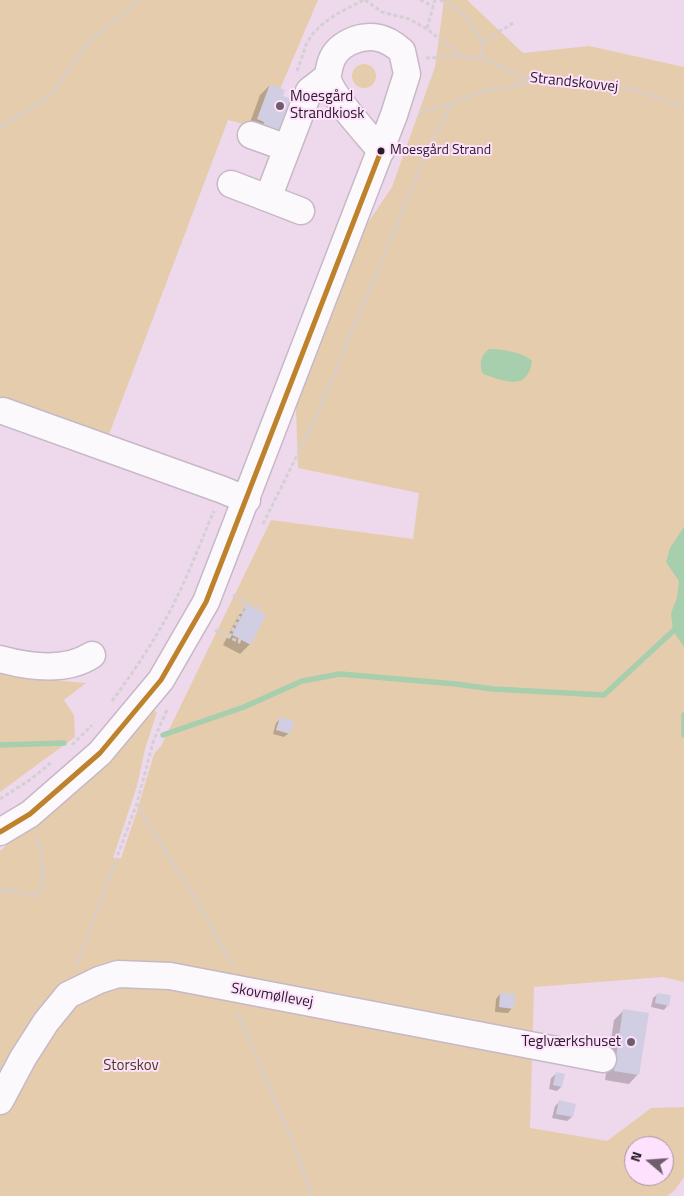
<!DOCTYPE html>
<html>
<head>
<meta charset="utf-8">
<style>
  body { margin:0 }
  #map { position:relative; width:684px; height:1196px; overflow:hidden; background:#edd9eb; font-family:"Titillium Web",sans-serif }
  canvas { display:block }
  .north { position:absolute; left:624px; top:1136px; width:50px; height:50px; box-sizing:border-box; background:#fee1fc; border:1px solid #a992a7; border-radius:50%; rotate:288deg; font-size:14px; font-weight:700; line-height:20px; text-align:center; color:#291c28 }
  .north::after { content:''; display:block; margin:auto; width:18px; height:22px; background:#6e5e6c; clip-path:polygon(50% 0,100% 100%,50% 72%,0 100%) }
</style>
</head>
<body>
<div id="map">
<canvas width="684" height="1196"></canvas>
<div class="north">N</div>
</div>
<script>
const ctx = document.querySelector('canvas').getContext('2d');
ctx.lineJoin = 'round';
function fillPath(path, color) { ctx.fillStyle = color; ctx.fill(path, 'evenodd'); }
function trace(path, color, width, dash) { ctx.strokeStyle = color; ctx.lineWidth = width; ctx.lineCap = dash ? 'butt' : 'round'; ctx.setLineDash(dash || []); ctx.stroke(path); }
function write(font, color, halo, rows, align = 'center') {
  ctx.font = font + ' "Titillium Web",sans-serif'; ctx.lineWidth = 4; ctx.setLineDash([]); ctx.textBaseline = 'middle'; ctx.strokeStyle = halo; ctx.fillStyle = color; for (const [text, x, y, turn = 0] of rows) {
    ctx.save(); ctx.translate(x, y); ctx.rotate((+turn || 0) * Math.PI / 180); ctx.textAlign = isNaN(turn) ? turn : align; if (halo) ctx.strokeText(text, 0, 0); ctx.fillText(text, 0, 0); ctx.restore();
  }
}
fillPath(new Path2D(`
  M0 0H318L263 129 228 120 108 437 0 400Z
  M444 0H467L523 53 589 46 684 67V982L663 977 534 987 530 1128 607 1141 651 1108 684 1107V1177L675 1190 667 1196H0V851L153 710 157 712 145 749 137 786 113 858H121L137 811 154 754 161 746 271 520 413 539 419 493 298 468 296 408 363 230 392 187 435 67ZM634 1146H664V1176H634Z
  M352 76a12 12 0 1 1 24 0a12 12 0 1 1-24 0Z
  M0 670 27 678 86 683 64 700 74 715 75 737 0 792Z`), '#e5ccad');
fillPath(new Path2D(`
  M489 349C502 349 523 352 532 361 528 392 504 381 483 374 479 365 480 356 489 349Z
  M684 527V647L673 631 671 613 677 598 679 581 666 562 670 548Z`), '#a7cead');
fillPath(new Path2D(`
  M270 85 277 132 248 128 260 95Z
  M247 606 250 644 240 654 223 645 238 616Z
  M281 718 289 733 284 737 273 734 276 723Z
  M500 994 512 1008 508 1013 495 1012 496 999Z
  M658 994 668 1005 664 1010 651 1007 653 998Z
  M624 1010 638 1074 629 1084 605 1080 614 1020Z
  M556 1074 561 1087 557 1091 549 1089 551 1078Z
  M560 1101 572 1117 567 1121 552 1118 555 1106Z`), '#0003');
trace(new Path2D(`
  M684 715V735
  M163 735 244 707 302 681 340 674 456 684 493 689 604 695 673 631
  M0 745 64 743`), '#a7cead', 5.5);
fillPath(new Path2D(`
  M270 84 285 90 283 96 291 99 278 132 263 126 264 122 257 119Z
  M247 605 266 614 251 645 232 635Z
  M280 717 294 721 290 734 276 730Z
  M500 993 515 994 514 1009 499 1007Z
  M657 993 671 995 669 1006 655 1003Z
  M623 1009 649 1013 639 1075 614 1071Z
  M556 1072 565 1074 562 1087 553 1085Z
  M559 1100 576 1104 573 1117 556 1114Z`), '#d1cde2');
const minor = new Path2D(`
  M251 135 287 148
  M231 184 301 211
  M268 198 309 91 327 77
  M3 411 223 490 247 500
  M0 659C29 667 66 672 92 655
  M0 832 30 814 100 753 161 680 206 602 394 115 407 74 402 51C395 45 388 40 379 38 360 34 335 44 330 65 329 70 327 75 328 80 334 99 367 134 381 151
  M0 1101 23 1058 46 1022 68 995 99 980 118 974 170 976 603 1059`);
trace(minor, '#c7b8c6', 29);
trace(new Path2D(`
  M365 0 382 12 409 19 427 29 461 56
  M420 0 433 6
  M440 0 453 6 466 17 482 42V59
  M427 28 435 0
  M482 42 515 22
  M426 58 462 56 482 59 533 81H559L603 84 636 90 684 107
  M297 71C300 63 303 54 306 45 317 22 342 11 364 0
  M419 113 451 104 480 92 533 81
  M0 127 51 96 90 40 140 0
  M263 524 318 413 427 152 451 104
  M233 595 259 608 258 610
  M215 630 239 642 240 639
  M229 637 247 602
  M112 701C137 667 161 631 179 593 192 566 202 538 214 511
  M72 745 92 725
  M0 799 31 779 52 762
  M137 804 202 910 232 964
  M0 890 17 891 34 896C49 887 43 850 35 837
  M77 965 137 803 154 739 167 710
  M238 1013 297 1153 312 1196`), '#d5cfd4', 3, [4, 2.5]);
trace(minor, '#fcf9fc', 26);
trace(new Path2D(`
  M0 832 30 814 100 753 161 680 206 602 381 151`), '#bf822c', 5);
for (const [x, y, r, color] of [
  [280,106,5,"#6e5e6c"],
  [381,151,4.5,"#291c28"],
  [631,1042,5,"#6e5e6c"]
]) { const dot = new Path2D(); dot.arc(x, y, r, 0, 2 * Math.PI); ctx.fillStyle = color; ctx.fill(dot); trace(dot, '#fee1fc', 2); }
write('14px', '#291c28', '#fee1fc', [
  ["Moesgård Strand",390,151]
], 'left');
write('15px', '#291c28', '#fee1fc', [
  ["Strandskovvej",574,83,6],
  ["Skovmøllevej",272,996,10]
]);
write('15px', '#291c28', '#fee1fc', [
  ["Moesgård",290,97],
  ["Strandkiosk",290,114],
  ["Teglværkshuset",621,1042,"right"]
], 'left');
write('15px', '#4a3d1b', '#fee1fc', [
  ["Storskov",131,1066]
]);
</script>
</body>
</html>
